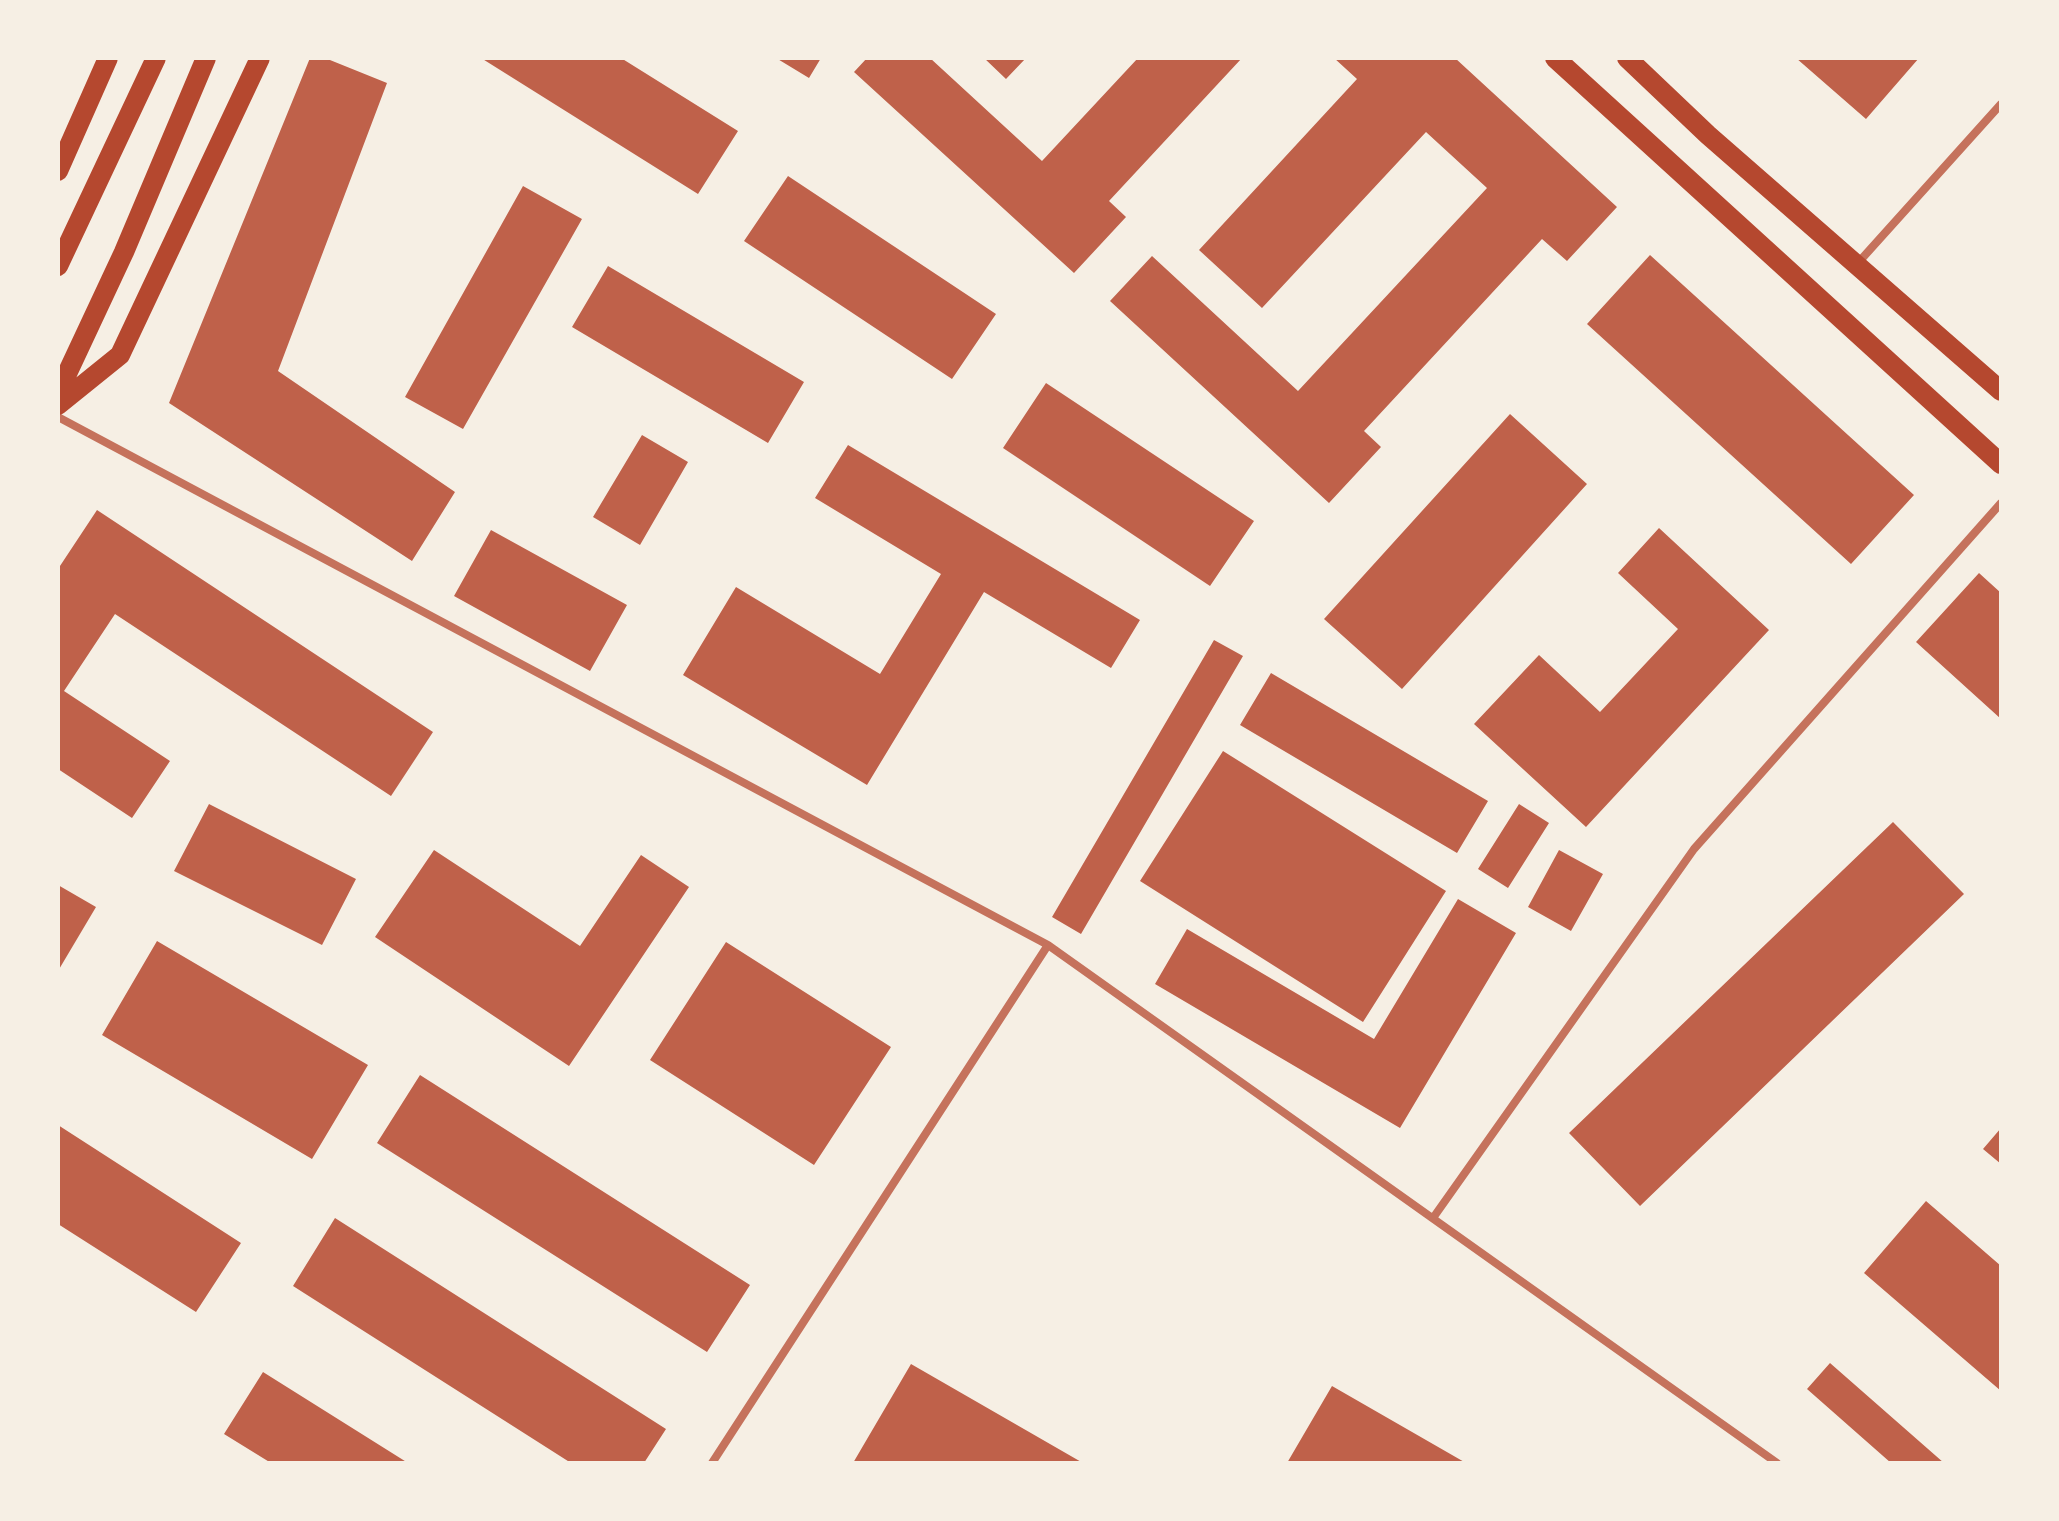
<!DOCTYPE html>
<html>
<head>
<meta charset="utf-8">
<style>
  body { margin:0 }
  #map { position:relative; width:2059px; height:1521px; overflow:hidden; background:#f6efe4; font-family:"Varela Round",sans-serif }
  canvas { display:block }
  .frame { position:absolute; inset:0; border:60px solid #f6efe4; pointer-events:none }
</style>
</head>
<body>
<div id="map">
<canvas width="2059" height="1521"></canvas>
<div class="frame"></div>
</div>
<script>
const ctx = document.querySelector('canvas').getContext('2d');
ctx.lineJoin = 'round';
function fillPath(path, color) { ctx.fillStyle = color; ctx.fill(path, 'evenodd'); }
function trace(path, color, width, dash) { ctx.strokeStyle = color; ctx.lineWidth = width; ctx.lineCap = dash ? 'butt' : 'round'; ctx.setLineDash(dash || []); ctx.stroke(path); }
fillPath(new Path2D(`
  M310 58H325L387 83 278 371 455 492 412 561 169 403Z
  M481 58H621L738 131 698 194Z
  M776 58H821L809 78Z
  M867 58H930L1042 161 1138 58H1242L1109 201 1126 217 1074 273 854 72Z
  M984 58H1026L1006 79Z
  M1334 58H1455L1617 207 1567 261 1542 239 1364 431 1381 447 1329 503 1110 301 1152 256 1298 391 1487 188 1426 132 1262 308 1199 250 1357 79Z
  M1796 58H1919L1866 119Z
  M788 176 996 314 952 379 744 241Z
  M523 186 582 219 463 429 405 397Z
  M1650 255 1914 495 1851 564 1587 324Z
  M608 266 804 382 768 443 572 327Z
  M1046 383 1254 521 1210 586 1003 448Z
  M1510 414 1587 484 1402 689 1324 619Z
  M642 435 688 462 640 545 593 517Z
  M848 445 1140 620 1111 668 984 592 867 785 683 675 736 587 880 674 941 574 815 498Z
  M97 510 433 732 391 796 115 614 64 691 170 761 132 818 58 769V569Z
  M1659 528 1769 630 1586 827 1474 724 1539 655 1600 712 1678 629 1618 573Z
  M491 530 627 605 590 671 454 596Z
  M1979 573 2001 593V719L1916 642Z
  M1214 640 1243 656 1081 934 1052 917Z
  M1271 673 1488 801 1457 853 1240 725Z
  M1223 751 1446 891 1363 1022 1140 881Z
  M209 804 356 879 322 945 174 871Z
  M1519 804 1549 823 1508 888 1478 869Z
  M1893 822 1964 894 1640 1206 1569 1133Z
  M434 850 580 946 641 855 689 887 569 1066 375 937Z
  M1559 850 1603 874 1571 931 1528 907Z
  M58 885 96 907 58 971Z
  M1458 899 1516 933 1400 1128 1155 984 1187 929 1374 1039Z
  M157 941 368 1065 312 1159 102 1035Z
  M726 942 891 1047 814 1165 650 1060Z
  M420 1075 750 1285 707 1352 377 1143Z
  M58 1125 241 1243 196 1312 58 1224Z
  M2001 1128V1164L1983 1149Z
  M1926 1201 2001 1266V1391L1864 1273Z
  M335 1218 666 1429 644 1463H571L293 1286Z
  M1830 1363 1944 1463H1891L1807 1389Z
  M911 1364 1083 1463H853Z
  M263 1372 408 1463H271L224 1434Z
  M1332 1386 1466 1463H1287Z`), '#bf614a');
trace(new Path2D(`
  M1857 264 2001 104
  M58 417 1048 945 1777 1463
  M1433 1218 1694 849 2001 503
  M712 1463 1048 945`), '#c5725c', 8);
trace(new Path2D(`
  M1555 58 2001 464
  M1627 58 1708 135 2001 391
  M58 171 108 58
  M58 266 156 58
  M58 393 124 252 206 58
  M58 405 120 355 260 58`), '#b5482f', 20);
</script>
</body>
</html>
